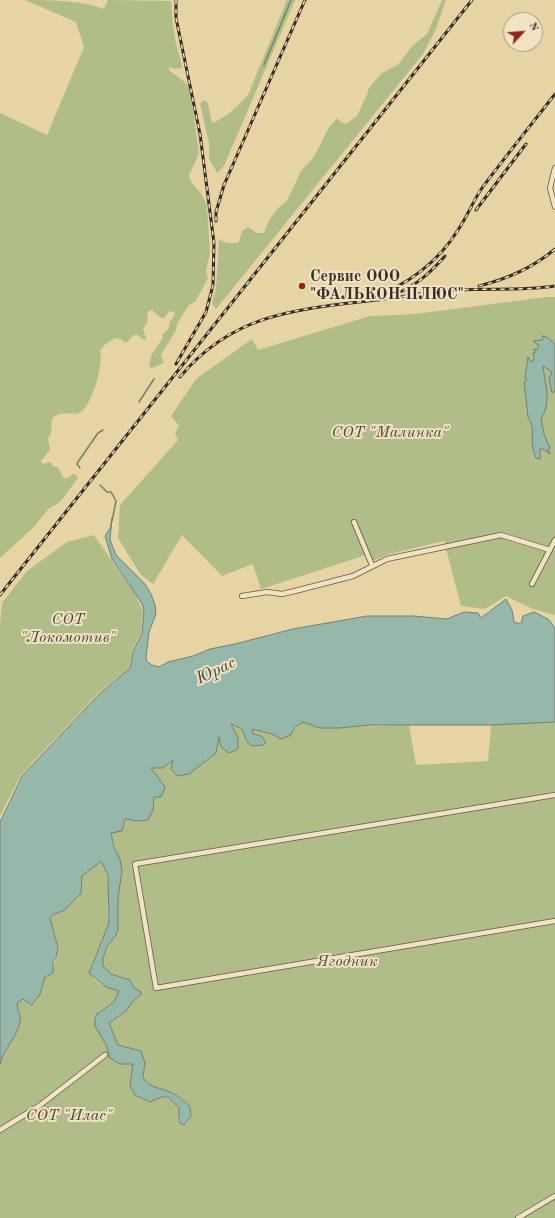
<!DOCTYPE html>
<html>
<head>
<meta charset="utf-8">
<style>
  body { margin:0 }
  #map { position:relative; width:555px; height:1218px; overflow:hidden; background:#e6d4a5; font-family:"Old Standard TT",serif }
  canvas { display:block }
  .north { position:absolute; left:503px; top:12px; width:40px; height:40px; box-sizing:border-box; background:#efe3c4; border:1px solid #a79a84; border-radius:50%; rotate:64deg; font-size:11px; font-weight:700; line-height:16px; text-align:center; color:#3b2c23 }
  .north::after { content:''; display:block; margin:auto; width:14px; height:18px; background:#8f2418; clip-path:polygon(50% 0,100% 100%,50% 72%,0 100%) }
</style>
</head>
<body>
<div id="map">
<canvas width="555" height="1218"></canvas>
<div class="north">N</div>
</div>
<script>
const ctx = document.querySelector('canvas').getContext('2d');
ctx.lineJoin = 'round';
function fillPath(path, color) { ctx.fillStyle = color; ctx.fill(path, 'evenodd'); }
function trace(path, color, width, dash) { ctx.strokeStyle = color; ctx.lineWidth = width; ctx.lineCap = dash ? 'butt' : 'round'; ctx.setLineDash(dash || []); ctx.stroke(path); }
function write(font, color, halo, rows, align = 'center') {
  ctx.font = font + ' "Old Standard TT",serif'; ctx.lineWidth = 4; ctx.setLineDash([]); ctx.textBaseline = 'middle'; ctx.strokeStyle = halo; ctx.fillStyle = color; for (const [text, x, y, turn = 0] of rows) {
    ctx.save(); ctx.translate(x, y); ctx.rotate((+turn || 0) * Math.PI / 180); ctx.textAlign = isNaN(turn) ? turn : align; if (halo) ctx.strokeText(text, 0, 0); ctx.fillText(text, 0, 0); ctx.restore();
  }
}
fillPath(new Path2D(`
  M25 0C50 0 81 0 104 9L108 0 171 1C172 15 173 29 176 43 178 52 181 58 182 68L175 69 169 67V70L186 83 190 89 199 154 189 175 191 182 200 192 207 205 210 253 206 271 208 278 195 302 189 305 178 322 175 332 161 355 164 363 152 368 149 366 152 354 163 338 162 335 169 328V324L175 314 173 312 169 311 165 317 161 318 152 310 148 312 147 323 143 329 146 338 144 340 138 335H134L126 343 118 338C109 340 105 344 100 351 104 363 92 405 81 412 73 417 60 409 52 419L51 433 48 439 50 450 41 461 43 464 50 462 54 467H58L64 479 70 477 72 474H75L78 478 60 502 48 509 35 526 0 558V113L47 135 84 47 76 22Z
  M287 0H295L224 166 217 173 209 159V143L200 104 204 100 208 103 212 123C225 119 239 105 248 95Z
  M442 0H446L436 29 423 54 216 309 212 303 216 288 219 239C224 243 232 245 239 242L242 231 248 227 257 233H264L269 220 278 208 287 201 301 171 314 157 328 129 337 118 342 123 346 124 357 116 368 92V89L382 73 399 64 412 46 427 34Z
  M546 297H555V615L533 609 506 596 485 609 461 606 444 541 389 554 370 562 366 555 261 589 253 564 222 576 182 535 153 584 141 575 118 538 120 505 178 440 175 434 179 426 171 416 196 379 252 339 258 350 370 316 416 314Z
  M94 535 134 593 143 611 141 634 132 650 129 668 97 694 21 775 0 816V624L2 603 27 571 67 542Z
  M303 722 320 728 409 725 416 765 488 761 491 725 555 722V1218H0V1064L10 1041 19 1027 21 1020 16 1008 18 1002 23 999 32 1005C40 998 39 988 44 979 46 976 50 973 53 970 53 962 58 957 58 949 57 942 52 926 50 919 55 912 61 913 67 908 72 903 73 899 81 894L82 876 101 861C112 877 107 896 108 914 108 917 109 920 109 923 107 936 85 966 93 977 99 987 112 986 119 991L114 1002 99 1012 95 1018V1026L102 1038 111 1058 120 1064H134L131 1085 135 1095 150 1102C160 1099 162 1094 171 1100 175 1103 178 1105 180 1110L178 1117 179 1122 187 1123 191 1116C190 1112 189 1106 187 1103 176 1088 151 1094 143 1077L145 1065 141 1051 118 1045 109 1023 126 1011 134 1000 139 997 130 980 111 974 103 966V958L107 946 116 935 118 929V898L122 871 111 833 124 826 125 819 137 821 153 810 154 797 165 787 151 768 220 737 229 753 238 749V738L231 724 242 729 247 742 261 736 253 734 252 729 272 734 281 739Z`), '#b1bd89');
const water = new Path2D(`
  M543 336 548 338 555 344V391L552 393 549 379 552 372 543 366C545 385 552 401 541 419L544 434 550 448 548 449 550 454 543 449H540V459L536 458C528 442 537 429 528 417L524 382 527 380 525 378 528 357 531 362 534 359 533 353 536 352 533 349 537 350 539 346 533 341 542 340Z
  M112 518 110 540 116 555 145 584 151 594 155 605 156 614 149 632 146 657 147 662 152 665 159 667 168 662 193 656 210 649 235 644 293 629 367 616H413L447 619 464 612 478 613 481 618 506 599 512 610 514 622 521 624 523 616 534 612 548 619 555 628V722L491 725H371L339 728H320L303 722 295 727 291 735 281 739 272 734 252 729 253 734 261 736 266 742 263 745 252 746 247 742 242 729 231 724 238 738V749L229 753 221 747 219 737 216 753 189 774 177 776 171 769 173 760 163 768H151L165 787 161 797H154L153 810 148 820 137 821 125 819 122 831 111 833 114 847 120 859 122 871 118 898V929L116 935 107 946 103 958V966L111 974 130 980 134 988 141 992V995L134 1000 126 1011 109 1023 118 1045 141 1051 145 1063 143 1077C149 1089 160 1087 170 1092 177 1095 186 1101 190 1107L191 1116 184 1125 179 1122V1108L168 1097H162L150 1102 135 1095 130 1085 133 1064H120L110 1058 106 1045 95 1026V1018L97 1014 114 1002 119 991 106 987 89 973 109 923 108 875 101 861 82 876 81 894C72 900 73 903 67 908 62 913 55 912 50 918L58 948 56 957 53 961V973L45 977 40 994 32 1005 23 999 18 1002C15 1010 22 1014 20 1022 18 1035 4 1049 0 1064V822L22 776 98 695 130 668 133 651 142 634 144 611 142 604 112 559 105 536 110 528Z`);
fillPath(water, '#96b8aa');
trace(water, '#728074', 1);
trace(new Path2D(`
  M264 65 291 0
  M139 402 154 379
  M80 468 77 464 78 462 98 433 103 430
  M100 485 107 492H111L116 501 112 521`), '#728074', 1.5);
const street = new Path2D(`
  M555 168 550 188 555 207
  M354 522 372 565
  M532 584 555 540
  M242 596 267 592 282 594 295 591 353 576 387 559 501 535 550 550
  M555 795 135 864 156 988 555 921
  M0 1130 39 1106 105 1055
  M518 1218 555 1196`);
trace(street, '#665644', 6);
trace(street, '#efe3c4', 4.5);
const rail = new Path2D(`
  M176 0V18L200 134 214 243 213 285 206 312 176 364
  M476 210 526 144
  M216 221V212L224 185 305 0
  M479 286C507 279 533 268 555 249
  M395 294C416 286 430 273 445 256
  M371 297C406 287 439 261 458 230 467 217 473 201 482 188 506 156 531 125 555 94
  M180 377C234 312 300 309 377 300 404 297 431 291 458 290 490 288 523 291 555 286
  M0 595 472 0`);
trace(rail, '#3b2c23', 3);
trace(rail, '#efe3c4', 1.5, [4.5]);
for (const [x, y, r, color] of [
  [302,286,4,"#8f2418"]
]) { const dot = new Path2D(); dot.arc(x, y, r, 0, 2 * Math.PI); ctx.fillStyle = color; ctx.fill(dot); trace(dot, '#efe3c4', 1.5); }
write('bold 16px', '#3b2c23', '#efe3c4', [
  ["Сервис ООО",310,277],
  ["\"ФАЛЬКОН ПЛЮС\"",310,295]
], 'left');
write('italic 16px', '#534937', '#efe3c4', [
  ["СОТ \"Малинка\"",390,433],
  ["СОТ",68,620],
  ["\"Локомотив\"",68,638],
  ["Ягодник",347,962],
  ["СОТ \"Илас\"",69,1116]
]);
write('italic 17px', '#4d483e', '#efe3c4', [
  ["Юрас",216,671,-26]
]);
</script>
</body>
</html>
